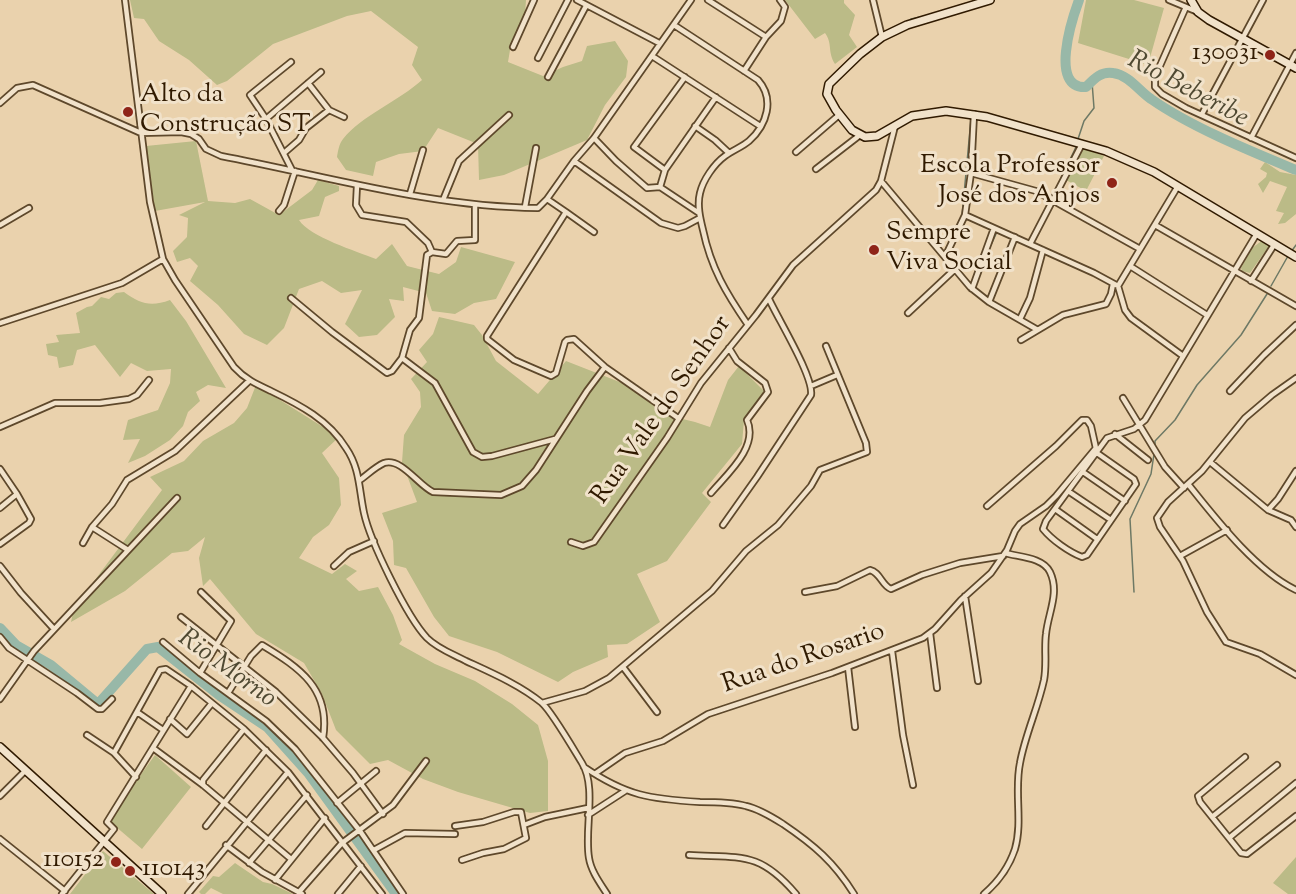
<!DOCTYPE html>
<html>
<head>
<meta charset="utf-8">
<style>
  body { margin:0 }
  canvas { display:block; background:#ead2ad }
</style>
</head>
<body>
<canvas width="1296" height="894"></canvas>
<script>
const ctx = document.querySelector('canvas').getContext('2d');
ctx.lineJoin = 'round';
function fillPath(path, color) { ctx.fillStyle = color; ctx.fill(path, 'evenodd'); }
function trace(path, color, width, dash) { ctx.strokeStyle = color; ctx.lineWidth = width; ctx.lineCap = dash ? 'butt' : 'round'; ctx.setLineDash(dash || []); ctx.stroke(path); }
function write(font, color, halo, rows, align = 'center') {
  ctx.font = font + ' "Sorts Mill Goudy",serif'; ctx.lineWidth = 6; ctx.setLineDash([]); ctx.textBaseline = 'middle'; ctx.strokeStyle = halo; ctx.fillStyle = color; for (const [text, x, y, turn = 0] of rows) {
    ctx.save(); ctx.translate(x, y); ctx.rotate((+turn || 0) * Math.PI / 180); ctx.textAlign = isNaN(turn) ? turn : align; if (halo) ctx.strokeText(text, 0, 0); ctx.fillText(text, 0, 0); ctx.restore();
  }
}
fillPath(new Path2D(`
  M130 0H526L525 15 511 44 508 62 543 76 563 67 582 61 587 46 615 41 628 61 626 77 605 105 587 140 504 175 479 180 478 144 438 128 423 151 399 154 376 162 373 176 346 170 337 157C338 151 339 144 343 139 361 116 399 101 422 80L412 65 418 47 371 11 347 16 273 44 227 81 217 85 189 60 159 41 144 19 134 18Z
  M785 0H844V3L855 15 849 35 857 47 835 64C827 51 833 44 825 33L815 39Z
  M1086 0H1134L1164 8 1148 65 1078 43Z
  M196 141 208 201 235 203 250 199 279 215 312 190 318 180 339 186V191L325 197 319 216 299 220C310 237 356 251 376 259L392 244 407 266 439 274 456 262 461 247 515 262 496 299 474 303 455 314 432 311 426 293 403 287 404 301 389 299 395 317 377 335 359 337 345 324 362 290 341 293 322 281 299 289 284 328 267 345 244 334 218 305 190 281 198 266 190 258 177 262 173 251 187 237 188 218 179 215 205 202 155 211 146 146Z
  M1082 148 1104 156 1086 191 1066 180Z
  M1265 162 1280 172 1296 175V214L1285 223 1278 224 1284 213 1276 211 1287 187 1270 181 1263 193 1258 184 1266 177 1267 173 1260 169Z
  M1263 240 1269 246 1250 273 1242 271 1241 268 1252 248Z
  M124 292C140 304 151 307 170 300L186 321 226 388 208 385 196 392 200 401 188 412 183 426 170 440 145 456 128 463 140 439 123 440 128 420 158 410 170 383 171 369 147 371 131 363 120 377 95 345 77 350 73 365 59 368 57 357 48 355 46 344 59 342 56 335 80 333 76 313 87 307 92 306 101 297 109 299 116 293Z
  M439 317 474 325 482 335 496 361 538 394 566 361 635 388 662 414 695 422 710 427 728 380 739 366 765 392 744 420 742 444 702 493 711 502 667 561 637 574 660 622 627 644 607 645 608 657 573 672 558 682 497 652 449 636 434 617 406 568 394 565 393 541 382 513 417 502 402 462 404 435 421 407 420 392 411 379 427 362 419 350 433 334Z
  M256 385 339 437 322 453 339 478 341 505 329 525 313 537 299 558 332 574 345 564 357 571 346 579 359 591 378 587 393 615 402 640 399 644 435 664 475 681 512 704 538 725 548 761V811L530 813 458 792 423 779 388 760 370 764 336 730 322 694 304 663 256 634 210 579 203 586 199 558 205 537 188 551 172 553 125 591 71 622 74 608 162 490 150 477 184 461 203 441 234 423 247 408Z
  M155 755 191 787 142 849 108 820Z
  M103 851 154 894H70Z
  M1296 857V894H1288L1273 883Z
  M235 863 263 882 272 884 293 894H223L211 888 205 894H201L199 892 213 876 219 877Z`), '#bbbb87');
trace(new Path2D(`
  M969 3 977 0
  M911 19 925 16
  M1078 139 1084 121 1094 108 1092 82
  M1061 178 1076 147
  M962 216 971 119
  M991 245 996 234
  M1291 252 1296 245
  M1271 286 1288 256
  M1155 447V441L1175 420 1197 385 1241 335 1267 294
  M1134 592 1130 519 1151 474 1154 454`), '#6e7965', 1.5);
trace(new Path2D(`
  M1079 0C1072 19 1049 89 1086 87 1094 79 1101 71 1113 73 1129 75 1139 91 1151 99 1191 127 1250 151 1296 170
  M0 628 16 645 51 665 98 704 147 649 158 647 219 695 267 727 309 774 396 894`), '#98b8a8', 10);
const street = new Path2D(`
  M125 0 150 202 163 259 175 280 234 367C245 379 256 384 271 391 300 405 329 420 346 448 360 468 359 490 364 513 370 541 407 617 427 638 438 649 453 654 466 661 492 673 520 685 542 703 552 712 574 750 582 763 597 787 584 830 589 858 591 871 600 883 607 894
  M577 0 659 43
  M708 0 766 37
  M873 0 882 37
  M1169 0 1198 12
  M1186 7 1155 77V87L1162 94 1186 108 1296 158
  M674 25 758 80C775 99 767 125 749 141 742 147 733 150 725 156 714 164 703 180 700 193 697 205 700 218 703 230 711 268 726 293 748 325
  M513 47 534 0
  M652 56 760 126
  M538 58 568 0
  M291 62 250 95 266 119 292 170
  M744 71 766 37 781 21 785 7 780 0
  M548 77 586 6
  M308 83 329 110 344 117
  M0 103 17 88 33 85 141 133 181 132 191 134 199 139 206 149 221 156C326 176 431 207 538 208L547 199 574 161 594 138 691 0
  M1202 114 1263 0
  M266 119 321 72
  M695 126 715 140 729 153
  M594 138 616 161 647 188 660 187 699 213
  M1251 138 1296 53
  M796 152 839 115
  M284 153 299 140 306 128 329 110
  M574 161 661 223 678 228 685 226 700 218
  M816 169 860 135
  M665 170 634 147 685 77
  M971 173 1036 191 1140 249
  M881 181 970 287 989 302 1036 329
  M357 185 356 205 362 215 406 222 428 243 432 252
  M660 187 665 170 716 97
  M410 194 423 150
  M547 199 566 212 487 336V339L514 360 551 376 556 373 565 342 567 340 574 339 605 367 678 418
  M443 200 459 161 509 115
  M525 207 536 148
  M279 211 284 205 295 171
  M566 212 594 232
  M965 215 1094 273 1118 286
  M0 225 29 208
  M1155 225 1296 306
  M1030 244 1082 144
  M945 257 965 215 971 173 974 114
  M1130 266 1207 315
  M1251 281 1274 245
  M1118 286 1178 186
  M1118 286 1125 310 1131 318 1183 356
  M972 289 994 228
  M291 298 332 332 387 373 392 371 402 358 410 330 419 318 427 255 432 252 446 254 457 241 475 240V206
  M989 302 1015 237
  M908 313 954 270
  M1020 319 1030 298 1043 250
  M0 323 122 283 163 259
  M1021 340 1063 315 1106 304 1111 294 1113 284
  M402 358 435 383 473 452 482 457 492 456 555 439
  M1296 378 1272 395 1245 418 1202 471 1168 502 1157 518 1160 527 1183 561 1207 612 1226 642 1260 654 1296 675
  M811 386 837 375
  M1230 391 1264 355 1296 325
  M1123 398 1165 467 1184 488
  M0 427 55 403H100L129 399 137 395 149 380
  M1115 434 1148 460
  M1210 462 1268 510 1291 520 1296 527
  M0 469 17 494 31 519 29 523 0 544
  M1083 472 1125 501
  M360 480C367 475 375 467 384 463 401 457 419 486 433 492L501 495 522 486 536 470 587 391 605 367
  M1188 484C1216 519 1256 571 1296 590
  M1068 491 1111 520
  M711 493C727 474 759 447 747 420L768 392 765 383 737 361 729 348
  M987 506 1056 446 1082 420H1087L1091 426 1097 453 1134 479 1136 484 1087 555 1082 557C1069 552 1052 540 1043 529L1046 521 1107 438 1134 429 1145 420 1256 235
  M0 508 17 494
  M1055 509 1097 539
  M1268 510 1278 499 1296 471
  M723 525 757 477 811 395C814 377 778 319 769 299
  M92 527 128 550
  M571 542 583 546 594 542 667 438 701 383 756 315 793 265 876 190 881 181 895 126
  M83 543 92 527 112 504 127 480 175 451 249 381
  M1180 556 1227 530
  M0 566 21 593 54 629
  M334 566 349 552 374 541
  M805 592 837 586 870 570C880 572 882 586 891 589L922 575 960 563 1003 556
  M965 596 978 681
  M181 617 276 692 323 738 353 773 383 814
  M930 633 937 688
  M0 637 9 648 77 693 98 709H102L112 699
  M163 642 200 673 266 721 295 749 360 831 403 894
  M892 651 903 735 913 785
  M623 667 657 712
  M848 667 855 727
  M200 673 231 621 201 592
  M228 693 251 656 262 645C300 668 331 689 323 738
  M0 699 34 651 177 498
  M542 703 585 691 609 678 712 591 746 551 778 525 811 486 820 470 867 452 866 443 826 346
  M137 712 163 730
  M170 719 187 734 212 703
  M87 735 114 753 136 777
  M153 748 203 785 291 859
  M114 753 160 670 166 669 191 686 244 729 288 772 382 894
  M1245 757 1198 796 1200 802 1241 853 1247 854 1296 816
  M584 767C627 796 650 799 700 802 715 802 731 802 746 806 759 809 772 817 783 824 814 845 834 862 854 894
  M596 773 625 753 663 741 708 714 832 673 923 638 935 629 961 600 991 573 1007 550 1015 531 1020 524 1046 506 1056 496 1096 448
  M203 785V780L244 729
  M0 796 25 771
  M337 803 376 771
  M588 815 625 791
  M1212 817 1277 765
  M524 825 545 817 588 808
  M206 826 266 750
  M455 826 483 822 514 812H521L526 838 504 849 483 853 462 860
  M1229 838 1296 783
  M0 839 65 891
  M226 845 262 872 302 894
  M374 850 405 833 455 834
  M689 855C742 858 759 851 796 894
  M249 863 307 795
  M275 880 325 818
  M299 892 342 843 393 805 426 761
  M62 894 114 829 107 822 191 686
  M188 894 288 772
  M338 894 361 866
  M984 894C998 882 1009 867 1015 849 1023 821 1014 792 1020 763 1025 735 1038 708 1044 680 1047 664 1044 649 1046 634 1048 613 1060 593 1050 572 1043 557 1018 557 1005 553`);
const secondary = new Path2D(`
  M990 0 907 25 882 37 860 54 829 84 827 94 836 110 852 130 865 137 877 136 912 116 946 111 987 117 1106 151 1154 172 1296 257
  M1191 0 1198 12 1209 20 1296 68
  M0 747 162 894`);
trace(street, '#5e482b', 8);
trace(secondary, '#301a00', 10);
trace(street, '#f1e2ca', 4.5);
trace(secondary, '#f1e2ca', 7);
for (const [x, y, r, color] of [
  [1270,55,6,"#8f2418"],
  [128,112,6,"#8f2418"],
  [1112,183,6,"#8f2418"],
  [874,250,6,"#8f2418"],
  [116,862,6,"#8f2418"],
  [130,871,6,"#8f2418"]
]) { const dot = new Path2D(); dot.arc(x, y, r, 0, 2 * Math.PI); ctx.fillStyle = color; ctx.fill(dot); trace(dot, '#f1e2ca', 2); }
write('26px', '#301a00', '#f1e2ca', [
  ["130031",1258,55],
  ["Alto da",140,97,"left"],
  ["Construção ST",140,127,"left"],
  ["Escola Professor",1100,168],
  ["José dos Anjos",1100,198],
  ["Sempre",886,235,"left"],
  ["Viva Social",886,265,"left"],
  ["110152",104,862],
  ["110143",142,871,"left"]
], 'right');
write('26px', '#301a00', '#f1e2ca', [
  ["Rua Vale do Senhor",663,411,-55],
  ["Rua do Rosario",804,660,-19]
]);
write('italic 27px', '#4f4932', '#f1e2ca', [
  ["Rio Beberibe",1187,91,28],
  ["Rio Morno",226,670,36]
]);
</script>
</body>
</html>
